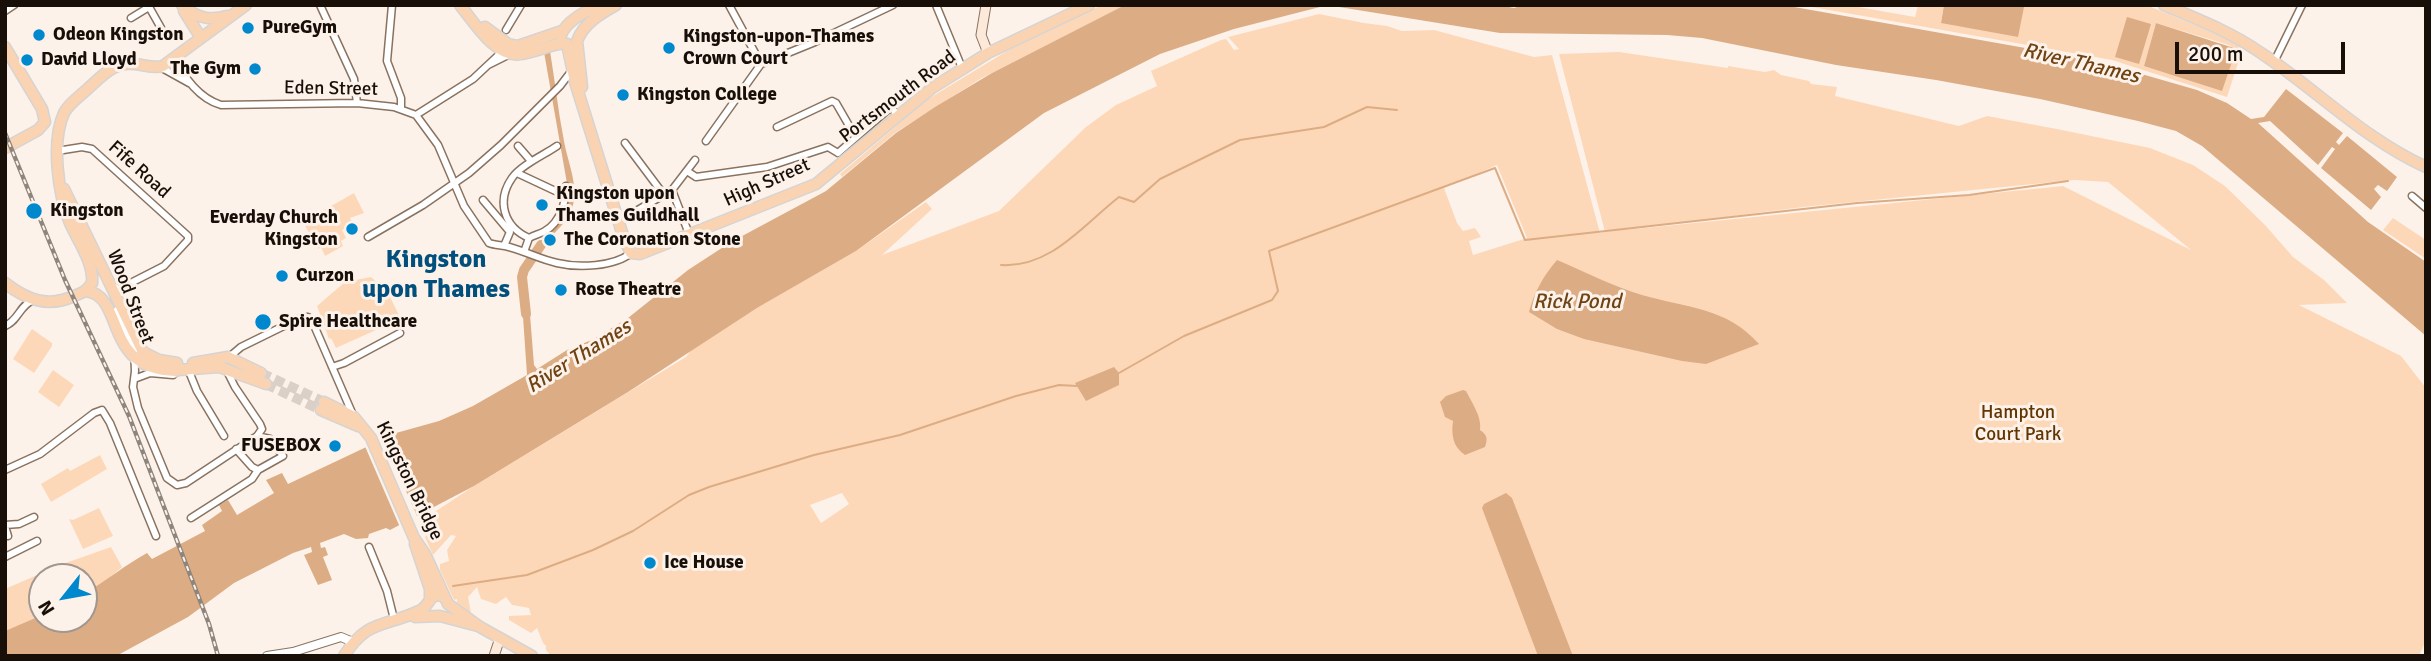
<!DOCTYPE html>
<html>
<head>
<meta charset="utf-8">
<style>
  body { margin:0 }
  #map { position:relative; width:2431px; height:661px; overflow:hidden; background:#fdf2ea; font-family:Signika,sans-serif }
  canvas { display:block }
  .frame { position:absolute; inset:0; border:7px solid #170f08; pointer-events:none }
  .north { position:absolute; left:28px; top:563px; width:70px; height:70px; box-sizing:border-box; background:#fdf2ea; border:2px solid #a19790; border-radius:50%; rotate:239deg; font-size:19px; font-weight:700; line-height:28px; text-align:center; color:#170f08 }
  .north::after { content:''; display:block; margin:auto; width:24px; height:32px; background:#0088ce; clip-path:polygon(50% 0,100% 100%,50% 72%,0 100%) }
  .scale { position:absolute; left:2175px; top:42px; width:170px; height:32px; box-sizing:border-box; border:4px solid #170f08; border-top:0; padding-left:9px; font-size:21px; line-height:24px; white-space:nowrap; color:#170f08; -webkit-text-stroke:5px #fdf2ea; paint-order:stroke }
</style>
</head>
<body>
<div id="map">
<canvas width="2431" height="661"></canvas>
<div class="frame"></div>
<div class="north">N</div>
<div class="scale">200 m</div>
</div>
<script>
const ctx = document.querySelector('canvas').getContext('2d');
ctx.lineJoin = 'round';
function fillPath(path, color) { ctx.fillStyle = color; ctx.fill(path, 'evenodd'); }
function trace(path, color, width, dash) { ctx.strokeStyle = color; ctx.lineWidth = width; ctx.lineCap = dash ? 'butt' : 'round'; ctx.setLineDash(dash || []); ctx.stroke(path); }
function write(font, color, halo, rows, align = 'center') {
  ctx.font = font + ' Signika,sans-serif'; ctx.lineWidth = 6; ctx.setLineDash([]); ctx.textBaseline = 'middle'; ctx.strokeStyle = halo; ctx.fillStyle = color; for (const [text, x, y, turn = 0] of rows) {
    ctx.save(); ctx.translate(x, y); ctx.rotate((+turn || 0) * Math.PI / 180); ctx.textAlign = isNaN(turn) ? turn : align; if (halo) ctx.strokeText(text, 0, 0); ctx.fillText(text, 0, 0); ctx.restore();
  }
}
fillPath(new Path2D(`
  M1102 5H1126L980 79 895 133 842 177 840 174 928 99 1012 48Z
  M1801 5H1847L1915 17 1918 5H1944L1941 22 2024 7 2018 5H2146L2205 29 2243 48 2227 97 2112 60ZM2156 23 2229 45 2234 49 2144 66Z
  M1319 14 1364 23 1387 26 1402 31 1434 30 1534 57 1552 55 1600 233 1605 232 1559 54 1619 52 1728 68V66L1765 72 1774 70 1781 75 1809 81 1811 84 1837 87 1835 96 1959 126 1987 116 2057 129 2150 148 2193 165 2225 186 2265 225 2293 257 2324 280 2347 303 2299 305 2401 356 2426 388V640L2419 656H551L546 650V646L543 643 537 628 531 633 509 620V616L531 615 529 608 512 605 506 597 496 604 481 599 477 587 468 597 471 613 457 604V599L454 600 440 570V564L449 561 447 550 456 536 451 535 433 555 425 537 429 533 427 517 474 486 686 357 691 350 757 308 856 251 926 202 932 209 882 255 999 211 1086 127 1116 105 1157 86 1151 71 1221 40 1226 39 1234 50 1239 49 1228 37ZM1497 165 1527 238 1473 255 1469 241 1481 237 1475 228 1463 231 1457 223 1444 188ZM2074 180 2108 182 2191 250 2063 186 1625 230 1803 207ZM842 493 849 504 821 523 810 505Z
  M354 193 364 213 350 218 353 224 342 230 346 238 341 241 343 246 325 256 321 247 318 249 303 222Z
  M2393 218 2426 240V259L2383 230Z
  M371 277 384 289 396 283 400 288 389 295 399 315 376 330 336 348 331 338 329 339 317 306 345 282Z
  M32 329 52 343V346L34 373 13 359Z
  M53 370 74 385 59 407 38 392Z
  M100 455 107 469 51 502 41 484 68 468 70 471Z
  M99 508 113 536 83 549 69 519 73 520Z
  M111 547 122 567 105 582 84 594V577H42V615L5 631V589L60 565Z`), '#fdd8b8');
fillPath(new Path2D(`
  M1125 5H1498L1514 8 1523 5H1783L2093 60 2197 90 2227 103 2251 119 2264 117 2286 89 2343 133 2336 142 2339 145 2347 136 2397 177 2387 191 2378 185 2374 189 2381 197 2371 210 2321 168 2335 149 2332 147 2318 165 2270 121 2258 123 2368 222 2426 262V336L2202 146 2176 131 2138 121 2040 99 1936 80 1836 65 1702 38 1667 35 1500 33 1339 7H1320L1234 29 1160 54 1044 113 856 251 757 308 628 392 474 486 390 530 386 528 369 534 368 538 356 539 344 534 320 543 321 548 325 547 328 555 323 557 332 580 318 585 304 555 312 552 311 547 293 553 234 583 188 617 118 655 5 656V631L42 615V619H84V594C106 581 125 565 147 553L152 559 205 531 202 525 222 511 219 505 228 500 237 515 274 493 266 480 282 473 288 484 396 433 439 421 473 406 527 375 522 302H529L534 365 537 369 567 350 594 339 628 318 688 270 731 242 826 191 896 133 935 107 992 73Z
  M1944 5 2024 7 2018 37 1941 23Z
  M2127 17 2151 24 2139 64 2115 57Z
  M2156 23 2234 48V56L2222 91 2144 66Z
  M550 51C555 81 558 111 564 141 567 159 577 182 574 200 571 221 553 233 541 248L536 247C551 229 566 220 569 195L544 52Z
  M1557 260C1585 272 1613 286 1642 295 1687 308 1726 307 1759 344L1706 364 1682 361 1584 339 1557 329 1529 312C1534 292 1544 275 1557 260Z
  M1114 367 1119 373V385L1086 401 1075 383Z
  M1463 390 1466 391C1472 403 1482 417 1480 430 1487 435 1488 438 1485 447L1465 455C1453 447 1451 435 1453 421L1445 417 1440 402 1446 396Z
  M1506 493 1512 498 1573 656H1538L1482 508 1484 504Z`), '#dcad84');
fillPath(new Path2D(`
  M382 436 417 516 422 518 398 530 399 525 364 444Z`), '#fdf2ea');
trace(new Path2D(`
  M1001 265C1051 268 1083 225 1119 197L1134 202 1160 179 1240 140 1324 127 1367 107 1397 110
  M1119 373 1184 336 1272 300 1278 291 1269 251 1495 168 1525 240 1857 203 1969 195 2068 181
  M453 586 527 575 593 550 633 531 689 495 709 487 814 455 900 435 1016 396 1059 385 1077 386`), '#dcad84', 2);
trace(new Path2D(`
  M526 314 522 277 524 270 541 245`), '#dcad84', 10);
trace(new Path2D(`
  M261 373 324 402
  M266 384 321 410`), '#dad0c8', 10, [10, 5]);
const minor = new Path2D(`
  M148 5 161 28
  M320 5 354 79 357 103
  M392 5 387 61 401 98V108
  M729 5 761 64
  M936 5 962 68
  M5 11 14 5
  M131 18 149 7
  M506 30 521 5
  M177 57C182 78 201 99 221 105L357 103 394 107 416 115 438 145 464 206 489 243C494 245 500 245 505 246 523 250 539 259 557 263 578 268 614 267 631 253
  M2274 62 2302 5
  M488 65 510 54
  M162 68 189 83
  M416 115 473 79 504 50
  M777 127 832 101 836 103 855 136
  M706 141 761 64 815 42 893 5
  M625 143 664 195
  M518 146 531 161
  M57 151 82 147 92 149 188 236V240L164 266 119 289 112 286
  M838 153 891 107 898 116
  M687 171 696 177 767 167 828 147 838 153
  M517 173 566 196
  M672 190 689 234
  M2412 196 2426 208
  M483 200 510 232 504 246
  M619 221 672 190 695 160
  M368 237 423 205 469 173 501 145 560 86 573 69
  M529 238C504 227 496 201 512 178 521 165 544 155 557 146
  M524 252 529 238C534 235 540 234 545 231 560 223 566 202 566 186
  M117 310 134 349 135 371 133 387 138 408 167 478 177 485 186 483 257 436
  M5 326C19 320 19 306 33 300
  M228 358 241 347 302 317H308L313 323 353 415
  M332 367 344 363 400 333
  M188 369 197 391 224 436
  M226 369 235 387 260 424 262 429 257 436
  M134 379 150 373 173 375
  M236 449 252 467 258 470
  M5 470 40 454 94 413 102 410 110 423 156 536
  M191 518 252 479 258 470 283 456 270 439 257 436
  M5 525 19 524 34 517
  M5 526 8 536
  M369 547 387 591 394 619
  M5 557 37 541`);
const tertiary = new Path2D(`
  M267 656 293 652 341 637 353 642`);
const secondary = new Path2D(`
  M986 5 981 35 988 53
  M494 656 500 638`);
const primary = new Path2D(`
  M182 5C196 18 210 21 227 16
  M460 5C474 22 496 59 521 54 536 52 549 45 564 43
  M2164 5C2197 19 2231 32 2261 53 2317 90 2364 139 2426 167
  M184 11 201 38
  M485 27 508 44 518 46 562 31
  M561 35C566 21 585 12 599 5
  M567 44 575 82 624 239 631 253 640 254 816 184 932 88 988 53 1089 5
  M5 47 42 109 45 122 38 130 5 148
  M582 87 577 41C584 23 600 14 616 5
  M64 189 143 352 159 360 177 363
  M5 283C27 300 48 308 74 296 82 293 87 291 92 283 94 263 78 241 70 223 58 195 51 141 64 113 68 105 76 99 83 93 94 84 106 69 121 65 135 60 150 70 163 66L246 5
  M86 291C126 296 102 370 176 371
  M193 363 228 357 261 373
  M178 370 219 367 266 384
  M324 402 354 417 371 438 414 538 425 554 448 604 480 627 532 656
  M321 410 358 426
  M415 544 430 589V598
  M415 617 440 616 478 626
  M344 656C367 619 385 627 419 611 427 608 428 600 435 595L443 596`);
trace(minor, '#897360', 9);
trace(tertiary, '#897360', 10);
trace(secondary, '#897360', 11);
trace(primary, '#d5d4d3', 13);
trace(minor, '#fff', 6);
trace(tertiary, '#fff', 8);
trace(secondary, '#fce9d9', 9);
trace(primary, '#fad4b2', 10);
const rail = new Path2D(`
  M5 133 65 280 129 416 209 624 218 656`);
trace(rail, '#8e857d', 4.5);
trace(rail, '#fdf2ea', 2, [5]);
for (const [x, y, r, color] of [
  [248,28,7,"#0088ce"],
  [39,35,7,"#0088ce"],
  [669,48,7,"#0088ce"],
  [27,60,7,"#0088ce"],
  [255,69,7,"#0088ce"],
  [623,95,7,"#0088ce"],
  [542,205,7,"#0088ce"],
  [34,211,9,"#0088ce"],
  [352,229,7,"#0088ce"],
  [550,240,7,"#0088ce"],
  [282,276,7,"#0088ce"],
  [561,290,7,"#0088ce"],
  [263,322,9,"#0088ce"],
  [335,446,7,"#0088ce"],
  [650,563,7,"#0088ce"]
]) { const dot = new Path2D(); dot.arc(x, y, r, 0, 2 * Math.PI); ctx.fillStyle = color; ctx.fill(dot); trace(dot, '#fdf2ea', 2.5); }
write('bold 19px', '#170f08', '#fdf2ea', [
  ["PureGym",262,28],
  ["Odeon Kingston",53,35],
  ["Kingston-upon-Thames",683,37],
  ["Crown Court",683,59],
  ["David Lloyd",41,60],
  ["The Gym",241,69,"right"],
  ["Kingston College",637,95],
  ["Kingston upon",556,194],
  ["Thames Guildhall",556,216],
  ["Kingston",50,211],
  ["Everday Church",338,218,"right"],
  ["Kingston",338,240,"right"],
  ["The Coronation Stone",564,240],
  ["Curzon",296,276],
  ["Rose Theatre",575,290],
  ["Spire Healthcare",279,322],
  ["FUSEBOX",321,446,"right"],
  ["Ice House",664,563]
], 'left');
write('19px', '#170f08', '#fdf2ea', [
  ["Eden Street",331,89,1],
  ["Portsmouth Road",898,97,-37],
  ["Fife Road",139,170,42],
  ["High Street",767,183,-24],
  ["Wood Street",130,297,69],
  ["Kingston Bridge",409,481,64]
]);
write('19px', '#623602', '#fdf2ea', [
  ["Hampton",2018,413],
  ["Court Park",2018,435]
]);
write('italic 21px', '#6f4313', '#fdf2ea', [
  ["River Thames",2081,64,13],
  ["Rick Pond",1577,302],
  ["River Thames",579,357,-32]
]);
write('bold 26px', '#004f7c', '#fdf2ea', [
  ["Kingston",436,260],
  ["upon Thames",436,290]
]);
</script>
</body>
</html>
